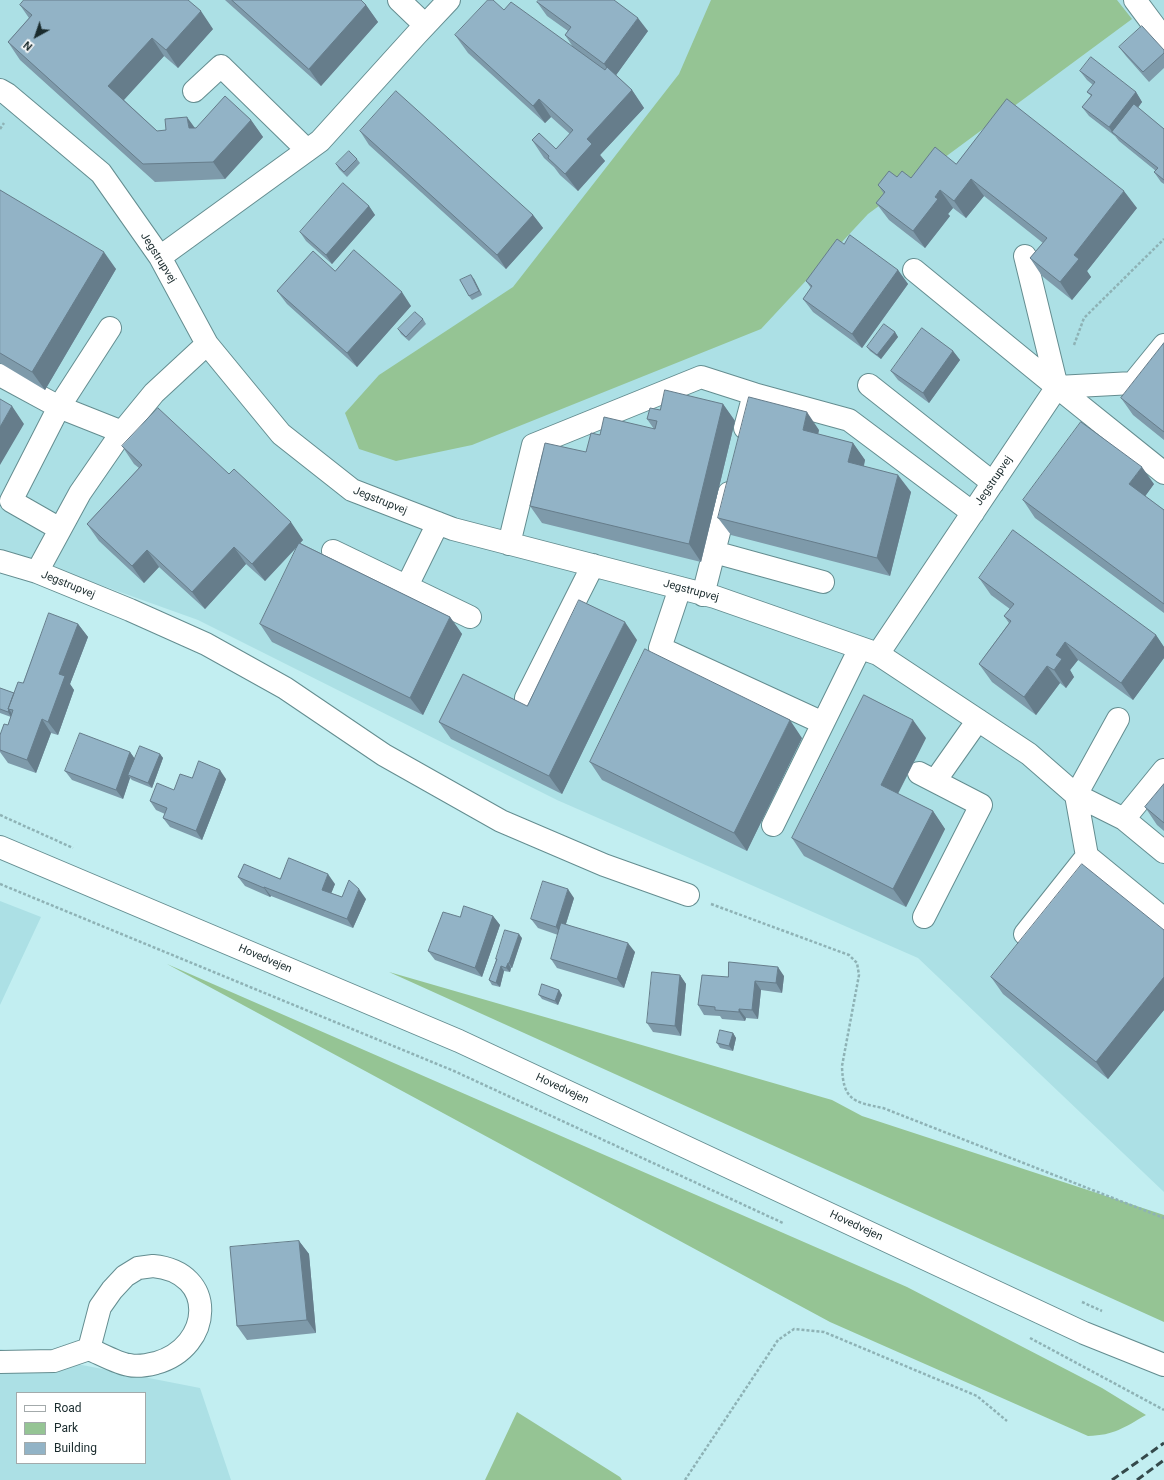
<!DOCTYPE html>
<html>
<head>
<meta charset="utf-8">
<style>
  body { margin:0 }
  #map { position:relative; width:1164px; height:1480px; overflow:hidden; background:#c2eef1; font-family:Roboto,sans-serif }
  canvas { display:block }
  .legend { position:absolute; left:16px; top:1392px; width:130px; height:72px; box-sizing:border-box; background:#fff; border:1px solid #a3aaab; margin:0; padding:5px 7px; list-style:none; font-size:12px; color:#1a2b2d }
  .legend li { display:flex; align-items:center; gap:8px; height:20px }
  .legend b { width:20px; border:1px solid #a3aaab }
  .north { position:absolute; left:16px; top:16px; width:40px; height:40px; -webkit-text-stroke:3px #fff; paint-order:stroke; rotate:220deg; font-size:11px; font-weight:700; line-height:16px; text-align:center; color:#1a2b2d }
  .north::after { content:''; display:block; margin:auto; width:14px; height:18px; background:#1a2b2d; clip-path:polygon(50% 0,100% 100%,50% 72%,0 100%) }
</style>
</head>
<body>
<div id="map">
<canvas width="1164" height="1480"></canvas>
<ul class="legend">
<li><b style="height:5px;background:#fff"></b>Road</li>
<li><b style="height:11px;background:#95c494"></b>Park</li>
<li><b style="height:11px;background:#92b3c6"></b>Building</li>
</ul>
<div class="north">N</div>
</div>
<script>
const ctx = document.querySelector('canvas').getContext('2d');
ctx.lineJoin = 'round';
function fillPath(path, color) { ctx.fillStyle = color; ctx.fill(path, 'evenodd'); }
function trace(path, color, width, dash) { ctx.strokeStyle = color; ctx.lineWidth = width; ctx.lineCap = dash ? 'butt' : 'round'; ctx.setLineDash(dash || []); ctx.stroke(path); }
function write(font, color, halo, rows, align = 'center') {
  ctx.font = font + ' Roboto,sans-serif'; ctx.lineWidth = 3; ctx.setLineDash([]); ctx.textBaseline = 'middle'; ctx.strokeStyle = halo; ctx.fillStyle = color; for (const [text, x, y, turn = 0] of rows) {
    ctx.save(); ctx.translate(x, y); ctx.rotate((+turn || 0) * Math.PI / 180); ctx.textAlign = isNaN(turn) ? turn : align; if (halo) ctx.strokeText(text, 0, 0); ctx.fillText(text, 0, 0); ctx.restore();
  }
}
fillPath(new Path2D(`
  M0 0H1164V1192L918 958 557 800 198 620 0 549Z
  M0 901 41 917 0 1005Z
  M0 1349 200 1388 231 1480H0ZM17 1393H145V1463H17Z`), '#ace0e5');
fillPath(new Path2D(`
  M711 0H1117L1132 19 868 214 761 329 472 445 396 461 359 449 345 413 379 375 513 287 679 74Z
  M167 964 907 1287 1102 1388 1146 1415C1123 1428 1115 1435 1088 1436L830 1322Z
  M389 972 832 1100 862 1116 1164 1215V1322Z
  M517 1412 620 1477 622 1480H485Z`), '#95c494');
const minor = new Path2D(`
  M399 0 425 25
  M1135 0 1164 39
  M0 90 7 94 101 173 160 257 207 344 281 434 352 490 453 529 715 597 878 654 1029 754 1076 795 1124 819
  M194 91 221 66 307 150
  M1025 256 1057 387
  M160 257 320 141 416 35 449 0
  M914 270 1057 387 1164 473
  M0 375 59 407 122 432
  M869 385 993 483
  M1057 387 1133 383 1164 345
  M745 428 754 394 849 420 973 513
  M60 529 11 501 59 407 110 328
  M509 544 533 445 701 377 754 394
  M333 551 470 617
  M714 552 823 582
  M0 561 37 572 130 610 206 644 285 688 384 755 501 821 604 865 688 895
  M37 572 80 493 122 432 154 393 207 344
  M407 586 438 523
  M680 588 660 648 823 723
  M703 595 729 493
  M878 654 1057 387
  M526 698 593 565
  M1164 770 1124 819 1164 852
  M919 773 981 805 924 917
  M935 781 978 720
  M773 825 860 648
  M1087 856 1076 795 1118 719
  M1025 934 1087 856 1164 919
  M153 1266C218 1272 213 1347 156 1363 148 1365 137 1367 129 1365 119 1364 99 1353 89 1349L100 1307 112 1290 125 1276 138 1268Z
  M0 1362 54 1361 89 1349`);
const major = new Path2D(`
  M0 847 459 1041 1084 1333 1164 1365`);
trace(minor, '#648d90', 24);
trace(major, '#648d90', 24);
trace(new Path2D(`
  M0 129 4 123
  M1074 345 1084 318 1164 239
  M0 815 73 848
  M0 884 454 1071 783 1223
  M711 904 849 955 857 963 859 975 842 1066C843 1100 853 1102 883 1108L1164 1218
  M1082 1302 1102 1311
  M1030 1338 1164 1410
  M685 1480 778 1340 794 1329 824 1332 977 1396 1007 1421`), '#8eb2b5', 2.5, [3, 2]);
trace(minor, '#fff', 22);
trace(major, '#fff', 22);
trace(new Path2D(`
  M1112 1480 1164 1443
  M1137 1480 1164 1460`), '#34494b', 3, [8, 4]);
fillPath(new Path2D(`
  M225 0H361L366 5 378 22 321 86Z
  M537 2 648 31 616 75 632 90 644 108 600 155 605 161 578 191 560 175 554 167 544 158 532 140 556 149 570 134 551 117 545 123 468 53 455 35 504 10 573 47 565 35 568 31 547 16Z
  M20 5 213 29 178 68 164 56 124 100 157 131 195 128 251 120 263 137 225 179 155 182 20 60 8 42 29 18Z
  M1119 47 1164 50V68L1149 82 1126 56Z
  M1080 71 1136 92 1142 102 1138 108 1164 129V184L1161 182 1154 172 1156 171 1119 141 1115 136 1089 116 1082 107 1091 96 1087 92 1093 85 1087 80Z
  M360 131 533 215 543 228 506 269 369 145Z
  M357 159 360 163 347 177 339 169 336 164Z
  M956 164 1137 208 1087 271 1091 277 1072 300 1042 276 1030 258 1043 243 984 196 966 218 953 208 948 214 950 216 925 248 889 220 876 203 884 194 878 185 897 177 911 178Z
  M0 190 116 269 45 390 0 363Z
  M369 206 375 215 332 264 306 241 300 232Z
  M844 244 898 270 908 284 862 348 813 312 803 299 811 288 806 281Z
  M335 271 411 306 357 367 287 304 277 291Z
  M474 279 482 295 472 300 469 296Z
  M423 319 426 324 409 341 401 334 398 329Z
  M895 332 898 337 881 359 870 351 867 347Z
  M1164 343V440L1133 415 1121 398Z
  M953 351 960 360 929 403 898 380 891 371Z
  M723 404 735 421 701 562 542 523 530 506 586 452 600 435 654 429 647 419 660 410Z
  M819 430 818 434 853 443 865 460 864 466 911 492 890 576 731 535 718 518Z
  M122 446 229 474 303 540 300 543 450 617 462 634 423 715 272 642 260 624 299 545 265 581 246 564 205 609 159 567 144 583 99 541 87 524 139 468 134 464Z
  M1154 484 1145 496 1164 510V613L1035 518 1023 500Z
  M979 578 1156 635 1164 647V658L1133 700 1078 660 1070 670 1074 677 1066 688 1060 683 1036 715 992 682 979 664 1009 623 1004 616 1010 609 991 595Z
  M78 624 88 637 70 684 74 690 58 735 51 733 36 773 8 763 0 752V735L8 725 11 717 0 713V688L14 693Z
  M637 640 562 794 451 739 439 722 527 706Z
  M802 738 747 851 602 780 590 762Z
  M926 738 898 794 933 811 945 829 906 907 804 856 792 838Z
  M130 752 135 759 160 754 163 758 152 788 132 780 130 778 123 799 72 780 65 771Z
  M226 779 202 840 170 827 163 818 165 814 156 810 150 801 174 790Z
  M1164 784V831L1157 825 1145 807Z
  M238 877 280 879 335 884 331 893 342 897 366 899 353 928 271 896 270 897 245 886Z
  M574 898 566 924 635 952 624 988 557 968 551 959 558 935 538 928 531 919Z
  M493 916 500 925 482 977 435 960 428 951 460 917Z
  M1164 930V1010L1108 1079 1003 994 991 977Z
  M522 938 512 968H511L510 972 504 971 500 987 492 985 489 980 496 960V959Z
  M680 975 686 984 681 1036 653 1032 647 1023Z
  M784 976 782 993 761 990 758 1019 746 1018 745 1021 722 1019 720 1016 704 1015 698 1005 728 977Z
  M559 990 562 995 558 1005 542 999 539 995Z
  M733 1033 736 1038 733 1051 720 1048 717 1043Z
  M299 1241 309 1254 316 1333 247 1340 237 1326Z`), '#7e9aaa');
fillPath(new Path2D(`
  M366 5 378 22 321 86 309 69Z
  M201 11 213 29 178 68 166 50Z
  M638 18 648 31 614 78 604 64Z
  M152 38 164 56 120 104 108 86Z
  M632 90 644 108 600 155 605 161 578 191 565 174 587 139Z
  M1136 92 1142 102 1116 135 1112 132 1115 136 1109 127Z
  M539 99 551 117 545 123 533 106Z
  M187 117 200 135 189 128Z
  M251 120 263 137 225 179 213 162Z
  M971 179 984 196 966 218 954 201Z
  M940 190 953 208 948 214 950 216 925 248 913 231Z
  M1124 191 1137 208 1087 271 1091 277 1072 300 1060 282 1074 255Z
  M369 206 375 215 332 264 326 255Z
  M533 215 543 228 506 269 497 255Z
  M104 252 116 269 45 390 32 372Z
  M898 270 908 284 862 348 852 334Z
  M471 275 474 279 482 295 479 291Z
  M402 292 411 306 357 367 347 353Z
  M895 332 898 337 881 359 877 355Z
  M953 351 960 360 929 403 923 393Z
  M723 404 735 421 701 562 689 544Z
  M12 406 24 424 0 465V427Z
  M807 412 819 430 815 448 803 430Z
  M853 443 865 460 860 480 848 462Z
  M1142 467 1154 484 1141 502 1129 484Z
  M898 475 911 492 890 576 877 558Z
  M291 522 303 540 265 581 252 564Z
  M234 547 246 564 205 609 192 592Z
  M147 550 159 567 144 583 132 566Z
  M450 617 462 634 423 715 410 698Z
  M625 622 637 640 562 794 549 776Z
  M78 624 88 637 70 684 74 690 58 735 48 722 59 674Z
  M1156 635 1164 647V658L1133 700 1121 683Z
  M1065 642 1078 660 1070 670 1074 677 1066 688 1054 670 1056 655Z
  M1047 666 1060 683 1036 715 1024 697Z
  M9 709 12 714 11 717 8 712Z
  M42 719 51 733 36 773 27 760Z
  M790 720 802 738 747 851 734 833Z
  M913 720 926 738 893 803 881 785Z
  M130 752 137 762 128 775 130 778 123 799 116 790Z
  M160 754 163 758 152 788 148 783Z
  M220 770 226 779 202 840 196 831Z
  M933 811 945 829 906 907 893 889Z
  M328 874 335 884 329 899 322 890Z
  M264 887 271 896 270 897 264 888Z
  M359 889 366 899 353 928 347 919Z
  M568 889 574 898 562 936 556 927Z
  M493 916 500 925 482 977 475 968Z
  M519 934 522 938 512 968 509 963Z
  M628 943 635 952 624 988 617 979Z
  M508 963 511 968 510 972 506 968Z
  M501 966 504 971 500 987 496 983Z
  M778 967 784 976 782 993 776 983Z
  M680 975 686 984 681 1036 675 1026Z
  M1164 977V1010L1108 1079 1096 1062Z
  M755 981 761 990 758 1019 752 1010Z
  M559 990 562 995 558 1005 555 1001Z
  M739 1009 746 1018 745 1021 739 1012Z
  M733 1033 736 1038 733 1051 729 1046Z
  M299 1241 309 1254 316 1333 307 1320Z`), '#667d8b');
const building = new Path2D(`
  M24 0H188L201 11 166 50 152 38 108 86 157 131 166 130 165 119 187 117 189 128H196L225 96 251 120 213 162 143 164 8 42 32 15 20 5Z
  M232 0H361L366 5 309 69Z
  M488 0H493L504 10 511 2 605 70 607 67 632 90 587 139 592 144 565 174 548 158 549 156 532 140 539 133 556 149 573 130 539 99 533 106 455 35Z
  M539 0H614L638 18 604 64 565 35 571 27 537 2Z
  M1142 26 1164 50V53L1143 72 1119 47Z
  M1091 57 1136 92 1109 127 1082 107 1092 95 1087 92 1095 82 1080 71Z
  M396 91 533 215 497 255 360 131Z
  M1007 99 1124 191 1074 255 1079 259 1060 282 1030 258 1047 238 971 179 954 201 940 190 935 197 938 199 913 231 876 203 885 192 878 185 889 171 897 177 902 171 911 178 935 147 956 164Z
  M1134 104 1164 129V180L1154 172 1158 168 1112 132Z
  M349 151 357 159 344 172 336 164Z
  M343 183 369 206 326 255 300 232Z
  M0 190 104 252 32 372 0 353Z
  M850 235 898 270 852 334 803 299 812 286 806 281 837 239 844 244Z
  M354 250 402 292 347 353 277 291 313 251 335 271Z
  M471 275 479 291 469 296 460 280Z
  M415 312 423 319 406 337 398 329Z
  M884 324 895 332 877 355 867 347Z
  M922 328 953 351 923 393 891 371Z
  M1164 343V432L1121 398Z
  M665 390 723 404 689 544 530 506 545 443 586 452 591 433 600 435 604 417 655 429 657 421 647 419 650 408 660 410Z
  M749 397 807 412 803 430 853 443 848 462 898 475 877 558 718 518Z
  M0 399 12 406 0 427Z
  M158 408 229 474 234 469 291 522 252 564 234 547 192 592 147 550 132 566 87 524 142 465 122 446Z
  M1081 422 1142 467 1129 484 1164 510V604L1023 500Z
  M1013 530 1156 635 1121 683 1065 642 1056 655 1062 659 1054 670 1047 666 1024 697 979 664 1011 621 1004 616 1014 604 979 578Z
  M299 543 450 617 410 698 260 624Z
  M579 600 625 622 549 776 439 722 463 674 527 706Z
  M49 613 78 624 59 674 65 676 48 722 42 719 27 760 0 750V735L4 724 8 725 13 710 8 709 18 682 23 683Z
  M645 649 790 720 734 833 590 762Z
  M0 688 14 693 8 709H9L8 712 0 709Z
  M864 695 913 720 881 785 933 811 893 889 792 838Z
  M80 733 130 752 116 790 65 771Z
  M140 746 160 754 148 783 128 775Z
  M199 761 220 770 196 831 163 818 167 808 150 801 157 783 174 790 180 774 192 778Z
  M1164 784V823L1145 807Z
  M289 858 328 874 322 890 342 897 349 880 359 889 347 919 264 887V888L238 877 244 864 280 879Z
  M1082 864 1164 930V977L1096 1062 991 977Z
  M543 881 568 889 556 927 531 919Z
  M464 906 493 916 475 968 428 951 443 912 460 917Z
  M561 923 628 943 617 979 551 959Z
  M505 930 519 934 509 963H508L506 968 501 966 496 983 489 980 497 959H496Z
  M729 962 778 967 776 983 755 981 752 1010 739 1009V1012L715 1010V1007L698 1005 702 975 728 977Z
  M652 972 680 975 675 1026 647 1023Z
  M542 984 559 990 555 1001 539 995Z
  M720 1030 733 1033 729 1046 717 1043Z
  M299 1241 307 1320 237 1326 230 1247Z`);
fillPath(building, '#92b3c6');
trace(building, '#667d8b', 1);
write('11px', '#1a2b2d', '#fff', [
  ["Jegstrupvej",158,258,58],
  ["Jegstrupvej",994,481,-56],
  ["Jegstrupvej",380,501,22],
  ["Jegstrupvej",68,585,22],
  ["Jegstrupvej",691,591,15],
  ["Hovedvejen",265,959,23],
  ["Hovedvejen",562,1089,25],
  ["Hovedvejen",856,1226,25]
]);
</script>
</body>
</html>
